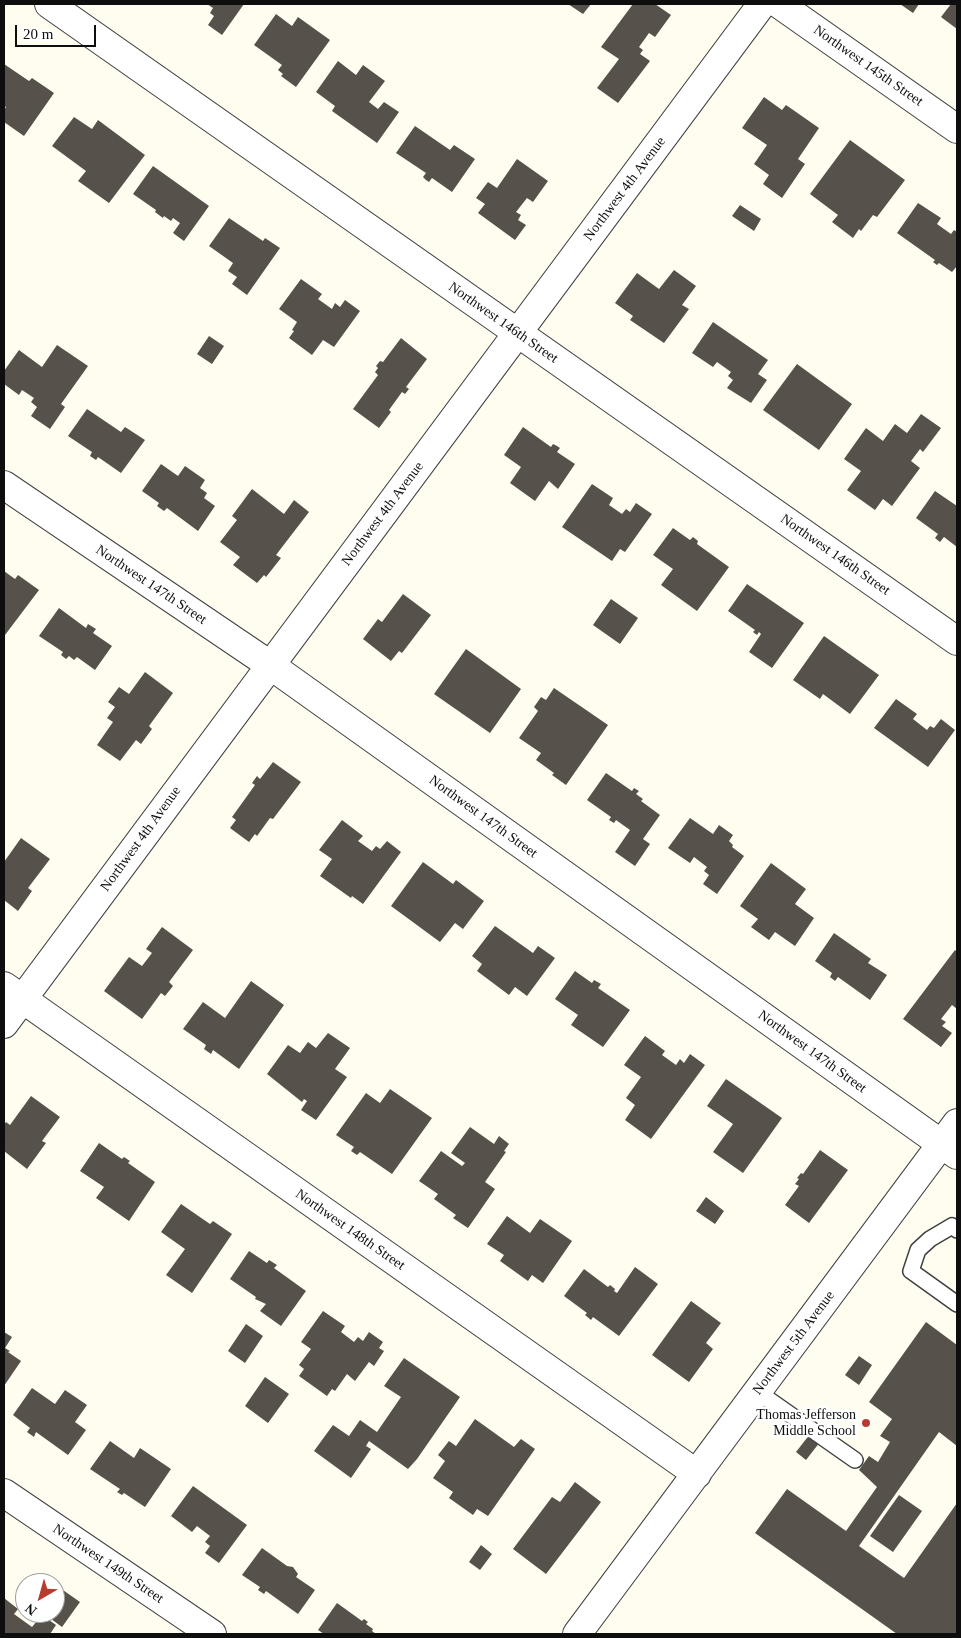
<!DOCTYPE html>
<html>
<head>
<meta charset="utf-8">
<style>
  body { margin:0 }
  #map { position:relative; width:961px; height:1638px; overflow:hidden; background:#fefdf0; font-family:Georgia,serif }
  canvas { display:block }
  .frame { position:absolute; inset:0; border:5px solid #0e0e0e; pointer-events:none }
  .north { position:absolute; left:15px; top:1573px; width:50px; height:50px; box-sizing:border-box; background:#fff; border:1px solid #9f9f9f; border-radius:50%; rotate:218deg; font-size:14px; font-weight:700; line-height:20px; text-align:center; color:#0e0e0e }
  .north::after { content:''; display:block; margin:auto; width:18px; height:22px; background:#b63d2e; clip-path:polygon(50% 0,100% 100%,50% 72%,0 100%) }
  .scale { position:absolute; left:15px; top:25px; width:81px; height:22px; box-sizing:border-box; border:2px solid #0e0e0e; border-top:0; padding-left:6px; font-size:15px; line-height:18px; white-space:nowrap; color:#0e0e0e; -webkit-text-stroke:4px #fff; paint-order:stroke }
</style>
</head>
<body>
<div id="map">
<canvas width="961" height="1638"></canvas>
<div class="frame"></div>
<div class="north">N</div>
<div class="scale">20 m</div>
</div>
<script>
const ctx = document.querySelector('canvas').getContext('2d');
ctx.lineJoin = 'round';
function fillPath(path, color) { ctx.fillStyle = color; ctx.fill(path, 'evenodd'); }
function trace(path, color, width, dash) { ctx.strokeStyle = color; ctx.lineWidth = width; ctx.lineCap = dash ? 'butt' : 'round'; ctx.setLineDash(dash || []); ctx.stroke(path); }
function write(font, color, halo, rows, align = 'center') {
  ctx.font = font + ' Georgia,serif'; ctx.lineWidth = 5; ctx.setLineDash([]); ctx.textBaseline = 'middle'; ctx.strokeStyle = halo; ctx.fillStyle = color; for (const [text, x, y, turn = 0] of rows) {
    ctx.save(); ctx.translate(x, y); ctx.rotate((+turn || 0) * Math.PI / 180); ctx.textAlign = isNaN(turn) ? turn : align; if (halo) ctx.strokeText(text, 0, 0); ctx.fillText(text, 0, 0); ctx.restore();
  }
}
fillPath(new Path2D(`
  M207 4H244L222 35 208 25 214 16 210 13 213 8Z
  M568 4H591L583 14Z
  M633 4H655L671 15 655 37 649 33 639 47 643 50 640 54 650 61 618 103 597 88 619 59 601 47Z
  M900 4H919L913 13Z
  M951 4H957V29L941 17Z
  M276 14 292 26 298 17 330 40 296 87 281 76 283 74 278 70 282 65 254 45Z
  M338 61 356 75 363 65 385 81 369 102 378 109 384 102 399 112 377 143 332 111 335 106 316 92Z
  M4 64 29 81 32 78 54 93 24 136 4 122V110L6 107 4 106Z
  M764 97 782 110 786 105 819 128 798 159 805 164 782 198 763 184 769 175 754 164 767 145 742 128Z
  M74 117 92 129 98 120 145 155 109 203 78 181 86 171 52 146Z
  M415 126 450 150 454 145 475 159 452 192 432 178 429 182 426 180 423 177 426 173 396 153Z
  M850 140 905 180 877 217 873 215 861 231 859 229 853 238 832 222 838 215 810 194Z
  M517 159 548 181 533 202 527 198 516 212 521 215 518 220 526 225 515 240 478 213 485 204 476 198 488 182 497 188Z
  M153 166 209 206 184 241 173 233 180 223 173 218 171 221 164 216 163 218 155 212 156 210 133 194Z
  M918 203 941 218 937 224 951 234 954 230 957 232V266L952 272 939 263 937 265 933 262 935 260 897 233Z
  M740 205 761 219 754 231 732 216Z
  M229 218 263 241 265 238 280 248 247 295 232 284 237 277 228 271 233 263 209 246Z
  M674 270 696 286 682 305 689 309 664 343 630 320 633 316 615 303 637 273 659 289Z
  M301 279 322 294 318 299 332 309 335 303 340 307 345 300 360 311 334 347 323 340 312 355 289 338 294 331 292 330 297 322 279 309Z
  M713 322 768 360 758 374 767 380 751 403 727 388 733 380 728 376 731 372 717 362 713 367 692 353Z
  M209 336 224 346 212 364 197 354Z
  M401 338 427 359 406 387 409 389 405 394 402 392 389 410 391 412 379 428 353 409 378 375 375 372 378 368 376 366 380 361 383 362Z
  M57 345 88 366 61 404 65 407 50 429 31 416 37 407 31 402 34 398 22 390 19 395 4 384V371L19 350 42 367Z
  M797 364 852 404 819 450 763 410Z
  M87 409 121 432 125 427 145 440 121 473 98 457 96 460 90 456 92 452 68 436Z
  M921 414 941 428 923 452 920 449 911 461 920 468 892 506 883 499 875 510 847 490 861 471 844 459 866 428 883 441 895 424 907 433Z
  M523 427 551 447 553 444 557 446 560 448 557 452 575 464 558 489 549 481 535 501 510 483 521 467 504 455Z
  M161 464 178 476 185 466 205 480 200 488 207 493 204 498 215 506 198 531 167 508 164 511 157 506 159 503 142 491Z
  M592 484 613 498 609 505 622 514 626 509 630 512 636 503 652 514 625 552 620 549 612 561 562 527Z
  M252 489 284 514 294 500 309 512 276 555 281 558 266 577 264 575 257 583 233 565 240 557 220 542 237 520 232 516Z
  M935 491 957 506V547L944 537 940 542 935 538 938 534 916 518Z
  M673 528 690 540 693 537 698 541 697 544 729 567 697 611 661 585 673 569 653 555Z
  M4 571 15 579 18 575 39 590 5 635 4 634Z
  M747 584 804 623 772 668 749 652 761 634 759 632 757 635 753 632 755 630 728 611Z
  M403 594 431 615 402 653 399 651 391 661 363 639 378 619 382 622Z
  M611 599 638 618 620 644 593 625Z
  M59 608 86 628 88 624 96 629 93 633 112 646 95 670 77 657 74 660 69 656 66 659 61 655 63 652 39 636Z
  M824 636 879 675 850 714 823 694 820 699 793 680Z
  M466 649 521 689 490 733 434 694Z
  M145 672 173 693 149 726 152 729 141 744 136 740 120 761 97 745 113 722 107 718 115 707 108 702 119 687 129 694Z
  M554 688 608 725 566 785 552 775 554 773 536 760 541 753 519 738 538 711 534 707 541 697 546 700Z
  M896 699 917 714 913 719 927 730 930 726 934 728 941 719 955 730 928 767 874 728Z
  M273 762 301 782 273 819 270 818 257 836 255 834 249 842 230 828 236 820 232 817 255 785 252 783 257 776 260 779Z
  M606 773 632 791 634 788 639 791 636 794 643 799 641 801 660 815 643 839 650 844 635 866 615 852 630 830 616 820 614 823 609 820 611 817 587 800Z
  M690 818 713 834 719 825 733 835 729 841 733 845 732 847 744 856 717 894 703 884 709 875 704 871 707 867 694 857 690 863 668 848Z
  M342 820 363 836 358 841 372 851 376 846 380 849 387 841 401 852 363 904 352 896 351 898 320 876 332 859 319 850Z
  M21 838 50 859 28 888 32 891 18 911 4 900V862Z
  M423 862 453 884 456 880 484 901 463 929 455 923 440 942 391 906Z
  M771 863 806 889 795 904 814 918 795 946 775 932 769 940 751 927 758 919 740 906Z
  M495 926 533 953 538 946 555 958 527 996 515 987 509 995 477 971 482 964 472 956Z
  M162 927 193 950 169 982 173 986 165 996 161 993 142 1019 104 991 129 957 142 966 152 953 146 949Z
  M834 933 871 959 868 963 887 975 870 1000 838 977 835 981 830 977 832 973 815 961Z
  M955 950 957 952V1009L952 1005 941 1019 946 1022 942 1026 952 1033 941 1047 903 1019Z
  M575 971 592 983 594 980 601 984 598 988 630 1010 603 1047 571 1025 578 1015 555 999Z
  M251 981 284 1005 239 1069 213 1050 211 1054 204 1049 206 1045 183 1029 203 1002 225 1018Z
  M328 1033 350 1048 335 1069 347 1077 316 1120 301 1110 307 1101 304 1099 302 1102 267 1074 288 1045 300 1053 308 1042 316 1048Z
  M645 1036 665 1051 662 1055 676 1065 680 1059 684 1063 690 1054 705 1065 651 1139 625 1120 635 1105 626 1098 641 1077 624 1065Z
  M726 1079 782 1118 743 1173 713 1152 733 1124 707 1106Z
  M390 1089 432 1118 392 1174 360 1152 357 1155 351 1151 354 1147 336 1135 366 1093 380 1103Z
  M31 1096 60 1117 42 1141 46 1143 27 1169 4 1151V1125L6 1122 10 1125Z
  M470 1127 494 1144 499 1136 509 1144 504 1151 506 1152 485 1182 495 1189 468 1228 453 1218 456 1215 434 1199 438 1194 419 1181 441 1151 462 1166 465 1163 451 1153Z
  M99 1143 122 1159 124 1157 130 1161 128 1163 155 1182 129 1221 96 1198 104 1187 80 1171Z
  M820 1150 848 1170 809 1223 785 1205 799 1186 795 1184 799 1179 797 1178 801 1173 803 1174Z
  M706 1197 724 1211 715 1224 696 1211Z
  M181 1204 210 1224 213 1221 232 1234 192 1293 166 1275 185 1249 161 1232Z
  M507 1216 530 1233 540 1219 572 1241 543 1283 532 1275 528 1281 500 1261 504 1255 487 1244Z
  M249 1251 267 1263 269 1260 277 1265 274 1268 306 1291 281 1326 260 1311 266 1304 255 1299 256 1297 230 1279Z
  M635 1267 658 1284 619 1336 593 1317 591 1320 585 1315 587 1313 564 1296 584 1269 608 1287 610 1285 615 1289 614 1291 617 1293Z
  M691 1301 721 1323 706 1343 713 1349 689 1382 652 1355Z
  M323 1311 345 1326 341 1332 354 1342 358 1337 363 1341 369 1332 383 1342 379 1348 384 1351 374 1366 369 1362 355 1381 347 1374 335 1391 332 1389 327 1396 299 1376 304 1369 299 1365 311 1349 301 1342Z
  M926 1322 957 1345V1446L939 1432 859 1546 904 1578 957 1503V1634H897L755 1533 787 1489 846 1531 877 1487 859 1470 869 1456 878 1462 890 1442 880 1436 892 1419 869 1402Z
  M246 1324 263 1336 245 1363 228 1351Z
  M4 1332 12 1337 5 1348 10 1351 8 1352 21 1361 4 1386Z
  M859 1356 872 1365 859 1385 845 1375Z
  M404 1358 460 1397 417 1459 408 1469 369 1441 366 1446 371 1449 351 1478 314 1451 333 1425 349 1436 360 1420 377 1432 401 1397 384 1386Z
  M265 1377 289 1394 268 1423 245 1406Z
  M32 1388 55 1404 65 1390 87 1405 75 1422 86 1430 68 1455 36 1432 34 1437 27 1432 30 1428 13 1415Z
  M475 1419 514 1447 521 1439 535 1449 488 1516 477 1509 473 1515 449 1498 453 1492 433 1478 445 1461 438 1455 449 1441 456 1446Z
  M810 1434 820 1442 806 1460 796 1452Z
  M110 1441 134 1458 140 1448 171 1469 145 1507 124 1493 122 1495 117 1492 120 1489 90 1469Z
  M575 1482 601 1502 546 1574 513 1549 552 1497 560 1502Z
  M193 1486 247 1525 219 1563 205 1553 210 1546 205 1542 210 1536 197 1526 192 1532 171 1516Z
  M899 1495 922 1511 893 1552 870 1536Z
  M481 1545 492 1554 480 1570 469 1562Z
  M262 1548 287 1566 293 1567 298 1574 296 1577 315 1590 298 1614 266 1591 264 1594 258 1590 260 1587 242 1575Z
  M60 1588 80 1602 62 1627 43 1613H55V1596Z
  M4 1598 18 1609 14 1614 32 1627 42 1615 56 1625 50 1634H4Z
  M337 1603 362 1621 364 1619 368 1622 366 1624 373 1629 372 1631 376 1634H324L318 1630Z`), '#56514b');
const lane = new Path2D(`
  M957 1230 952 1226 930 1239 918 1250 911 1271 957 1304
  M758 1392 855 1460`);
const street = new Path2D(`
  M49 4 957 641
  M779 4 957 129
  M4 485 270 665 957 1155
  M4 986 697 1474
  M4 1024 762 4
  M4 1493 212 1634
  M577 1634 957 1123`);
trace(lane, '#414141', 18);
trace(street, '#414141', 30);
trace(lane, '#fff', 15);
trace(street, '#fff', 28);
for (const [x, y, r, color] of [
  [866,1423,5,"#b63d2e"]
]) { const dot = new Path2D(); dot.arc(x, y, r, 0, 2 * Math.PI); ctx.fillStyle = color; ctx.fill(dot); trace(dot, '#fff', 2); }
write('14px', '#0e0e0e', '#fff', [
  ["Northwest 145th Street",868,66,35],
  ["Northwest 4th Avenue",625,189,-53],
  ["Northwest 146th Street",503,323,35],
  ["Northwest 4th Avenue",383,514,-53],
  ["Northwest 146th Street",835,555,35],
  ["Northwest 147th Street",151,585,34],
  ["Northwest 147th Street",483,817,36],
  ["Northwest 4th Avenue",141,839,-54],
  ["Northwest 147th Street",812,1052,36],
  ["Northwest 148th Street",350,1230,35],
  ["Northwest 5th Avenue",794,1343,-53],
  ["Northwest 149th Street",108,1564,34]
]);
write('14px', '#0e0e0e', '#fff', [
  ["Thomas Jefferson",856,1415],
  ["Middle School",856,1431]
], 'right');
</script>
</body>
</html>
